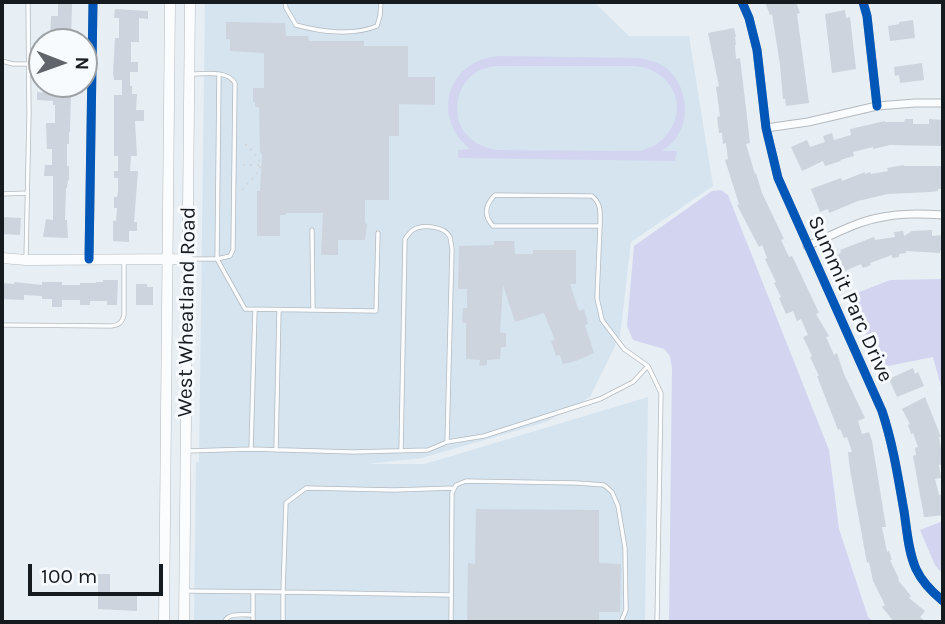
<!DOCTYPE html>
<html>
<head>
<meta charset="utf-8">
<style>
  body { margin:0 }
  #map { position:relative; width:945px; height:624px; overflow:hidden; background:#e7eef4; font-family:Karla,sans-serif }
  canvas { display:block }
  .frame { position:absolute; inset:0; border:4px solid #161b1f; pointer-events:none }
  .north { position:absolute; left:28px; top:28px; width:70px; height:70px; box-sizing:border-box; background:#f8fbfd; border:2px solid #9ea1a4; border-radius:50%; rotate:91deg; font-size:19px; font-weight:700; line-height:28px; text-align:center; color:#161b1f }
  .north::after { content:''; display:block; margin:auto; width:24px; height:32px; background:#5f656a; clip-path:polygon(50% 0,100% 100%,50% 72%,0 100%) }
  .scale { position:absolute; left:28px; top:564px; width:135px; height:32px; box-sizing:border-box; border:4px solid #161b1f; border-top:0; padding-left:9px; font-size:21px; line-height:24px; white-space:nowrap; color:#161b1f; -webkit-text-stroke:5px #f8fbfd; paint-order:stroke }
</style>
</head>
<body>
<div id="map">
<canvas width="945" height="624"></canvas>
<div class="frame"></div>
<div class="north">N</div>
<div class="scale">100 m</div>
</div>
<script>
const ctx = document.querySelector('canvas').getContext('2d');
ctx.lineJoin = 'round';
function fillPath(path, color) { ctx.fillStyle = color; ctx.fill(path, 'evenodd'); }
function trace(path, color, width, dash) { ctx.strokeStyle = color; ctx.lineWidth = width; ctx.lineCap = dash ? 'butt' : 'round'; ctx.setLineDash(dash || []); ctx.stroke(path); }
function write(font, color, halo, rows, align = 'center') {
  ctx.font = font + ' Karla,sans-serif'; ctx.lineWidth = 6; ctx.setLineDash([]); ctx.textBaseline = 'middle'; ctx.strokeStyle = halo; ctx.fillStyle = color; for (const [text, x, y, turn = 0] of rows) {
    ctx.save(); ctx.translate(x, y); ctx.rotate((+turn || 0) * Math.PI / 180); ctx.textAlign = isNaN(turn) ? turn : align; if (halo) ctx.strokeText(text, 0, 0); ctx.fillText(text, 0, 0); ctx.restore();
  }
}
fillPath(new Path2D(`
  M205 2H594L629 36H689L713 186 631 242 620 336 590 397 546 422 422 458 366 464H425L648 397 645 622H194L196 462H199Z`), '#d5e4ef');
fillPath(new Path2D(`
  M500 56 639 58C648 60 659 62 666 68 685 82 691 114 678 135 675 141 668 146 662 151H677L675 161 458 158V150L470 149C430 116 448 59 500 56ZM494 66H634C642 67 649 68 655 72 692 93 679 143 639 151L497 150C486 148 475 144 467 135 450 117 456 83 478 71 483 69 489 67 494 66Z
  M721 190 728 195 829 450 839 529 868 617 874 622H669L672 368 670 356 664 349 633 340 627 326 634 246 712 191Z
  M943 279V394L933 357 883 367 847 297 890 280Z
  M943 521V574L935 565 920 530Z`), '#d3d5f0');
fillPath(new Path2D(`
  M765 2H796L800 13 797 14 809 103 786 106 785 99H783L780 65 772 14 770 15Z
  M58 4H72L71 42H50L51 16H58Z
  M115 9 148 11V19L139 18V42H131V62H138V72H130V86H132V94H137L136 110H144V121H135L137 156H131L130 171H138L134 222H137V231H129V242L113 241V221H116L117 208H114V197H117L118 192V178H114V171H118V156H114V95H122V80H114L113 73 115 38H119V18H114Z
  M845 10 846 18 850 17 856 69 832 73 825 14Z
  M913 20 915 38 890 41 888 26 899 24V22Z
  M226 22 285 23 286 36H308L309 41H364V46H408V77H435V105L399 104V136H389V200H365V223L367 224 365 240H338V255H321L323 213H287L285 215H280V236H257V191H260L262 155 260 152 259 107H255V102H253V88H264V53L230 51V39H226Z
  M734 28 736 37H735L736 45H735L736 59 740 58 746 108 750 143 746 144 755 174 756 173 762 193 784 239 781 240 789 257 792 256 796 264 819 313 816 314 829 336 826 337 834 355 837 353 844 374 865 418 858 421 862 434 869 432 872 441 886 527H882L887 552 889 551 892 560H890L899 579 898 580 911 596 909 598 925 611 920 617 926 622H894L882 607 885 605 873 581 869 562 867 563 850 470 848 452H852L847 437 844 438 840 429 838 430 817 376H819L810 357 812 356 803 337 808 335 801 319 797 321 793 311 786 314 779 298 781 297 774 283 776 282 765 259 767 258 762 245 759 247 737 205 739 204 725 160 728 159 726 143 723 144 722 133H719L717 117 720 116 716 87 719 86 708 33Z
  M922 63 924 80 900 83 899 75 895 76 894 67Z
  M47 85 67 86 66 93 71 94 70 132H69V144H67V166H69V180H68L67 188H66L65 220H67L68 238 43 237 46 219 53 220V176H44L45 165H52V149H47L46 123H55V105H53V101L37 100V92L47 93Z
  M905 119H913V124H929V119L943 120V146L890 145 873 149V147L853 152 854 156 840 160 841 161 825 166 823 161 802 171 791 147 807 140 810 147 825 142 823 136 832 133 834 140 851 135 850 129 885 121V122H904Z
  M904 165V166H943V189H938V191L930 192 888 194 858 201 829 213 828 209 820 212 811 189 841 178 842 181 865 172V174L870 172 871 174 888 171 887 168Z
  M2 217 21 218 20 235 2 234Z
  M932 230V236L943 235V251H940V253L906 251V253L899 254V257L892 258V255L870 263 871 265 863 268 861 264 838 274 831 258 839 254 841 252 840 250 874 237 875 240 895 237 894 232 903 231 904 236 912 231Z
  M494 241H514L515 254H533V250H576V284H570L579 311 584 309 588 324 585 325 594 353 576 361 563 364 560 355 556 356 551 341 555 340 544 313 515 322 503 285 500 333H506V347H501L500 359 487 360V365L479 366 480 360 466 359V323L462 322 463 308H467V289H458L459 246 494 245Z
  M103 280H118L117 305H107V301H90V305H80V300H62V307H52V299H42V296L24 295V300L2 299V283L14 284V282L42 285V282H62V285H80V283H96V282H103Z
  M136 284H147V287H153V305H136Z
  M913 368 915 374 918 372 924 386 897 397 889 379Z
  M925 397 941 437H939L942 455H943V464L939 465 941 478 935 479 939 495 943 494V515L927 517H924L913 456 916 455 915 448 918 447 913 433 911 434 908 425 910 424 902 409Z
  M476 509 599 510V563L621 564 620 612H599V622H467L468 563 475 564Z
  M98 574H110V594H137V611L98 609Z`), '#cdd4dd');
const lane = new Path2D(`
  M285 2 286 8 296 25C321 32 353 36 377 26L380 16 381 2
  M2 61 13 64H28
  M219 74 217 259 245 309 376 311 378 233
  M2 194 27 193
  M312 230 313 310
  M26 259 29 113 28 2
  M190 259H217L230 256 233 250 235 83C227 70 206 74 192 74
  M255 309 251 449 353 452 428 450 447 442 452 249C451 245 451 241 450 237 445 226 422 224 413 230 410 232 407 236 405 239L401 451
  M2 325 111 326C119 325 122 323 124 315V261
  M648 366 661 393 657 622
  M447 442 484 436 600 399 633 382 648 366 624 349 602 320 597 298 600 226H493C483 215 485 205 495 195L592 196C602 204 600 214 600 226
  M276 450 279 310
  M187 451 251 449
  M186 591 283 592V622
  M253 592V622
  M451 595 283 592 286 503 306 488 394 490 454 488
  M224 622C229 612 243 615 253 615
  M451 622 452 493 456 485 466 481 577 483 604 485 612 492 618 506 625 548 626 610 621 622`);
const street = new Path2D(`
  M742 2 749 18 757 50 766 128 778 178 882 411C893 444 898 477 904 511 907 530 908 551 916 569 922 582 932 592 943 601
  M863 2 867 16 877 106
  M766 128 808 122 877 106 915 103H943
  M807 246C831 236 857 221 883 217 903 213 923 214 943 215
  M89 259 93 2`);
const secondary = new Path2D(`
  M2 258 26 260 188 259
  M164 622 170 2
  M184 622 190 2`);
trace(lane, '#b4babf', 5);
trace(street, '#b4babf', 9);
trace(secondary, '#b4babf', 11);
trace(new Path2D(`
  M243 165H260
  M242 190C264 166 268 165 243 142`), '#d4d7d9', 2, [2, 5]);
trace(lane, '#fbfcfd', 3.5);
trace(street, '#fbfcfd', 7);
trace(secondary, '#fbfcfd', 10);
trace(new Path2D(`
  M742 2 749 18 757 50 766 128 778 178 882 411C893 444 898 477 904 511 907 530 908 551 916 569 922 582 932 592 943 601
  M863 2 867 16 877 106
  M89 259 93 2`), '#0057b8', 9);
write('21px', '#161b1f', '#f8fbfd', [
  ["Summit Parc Drive",850,299,66],
  ["West Wheatland Road",187,312,-89]
]);
</script>
</body>
</html>
